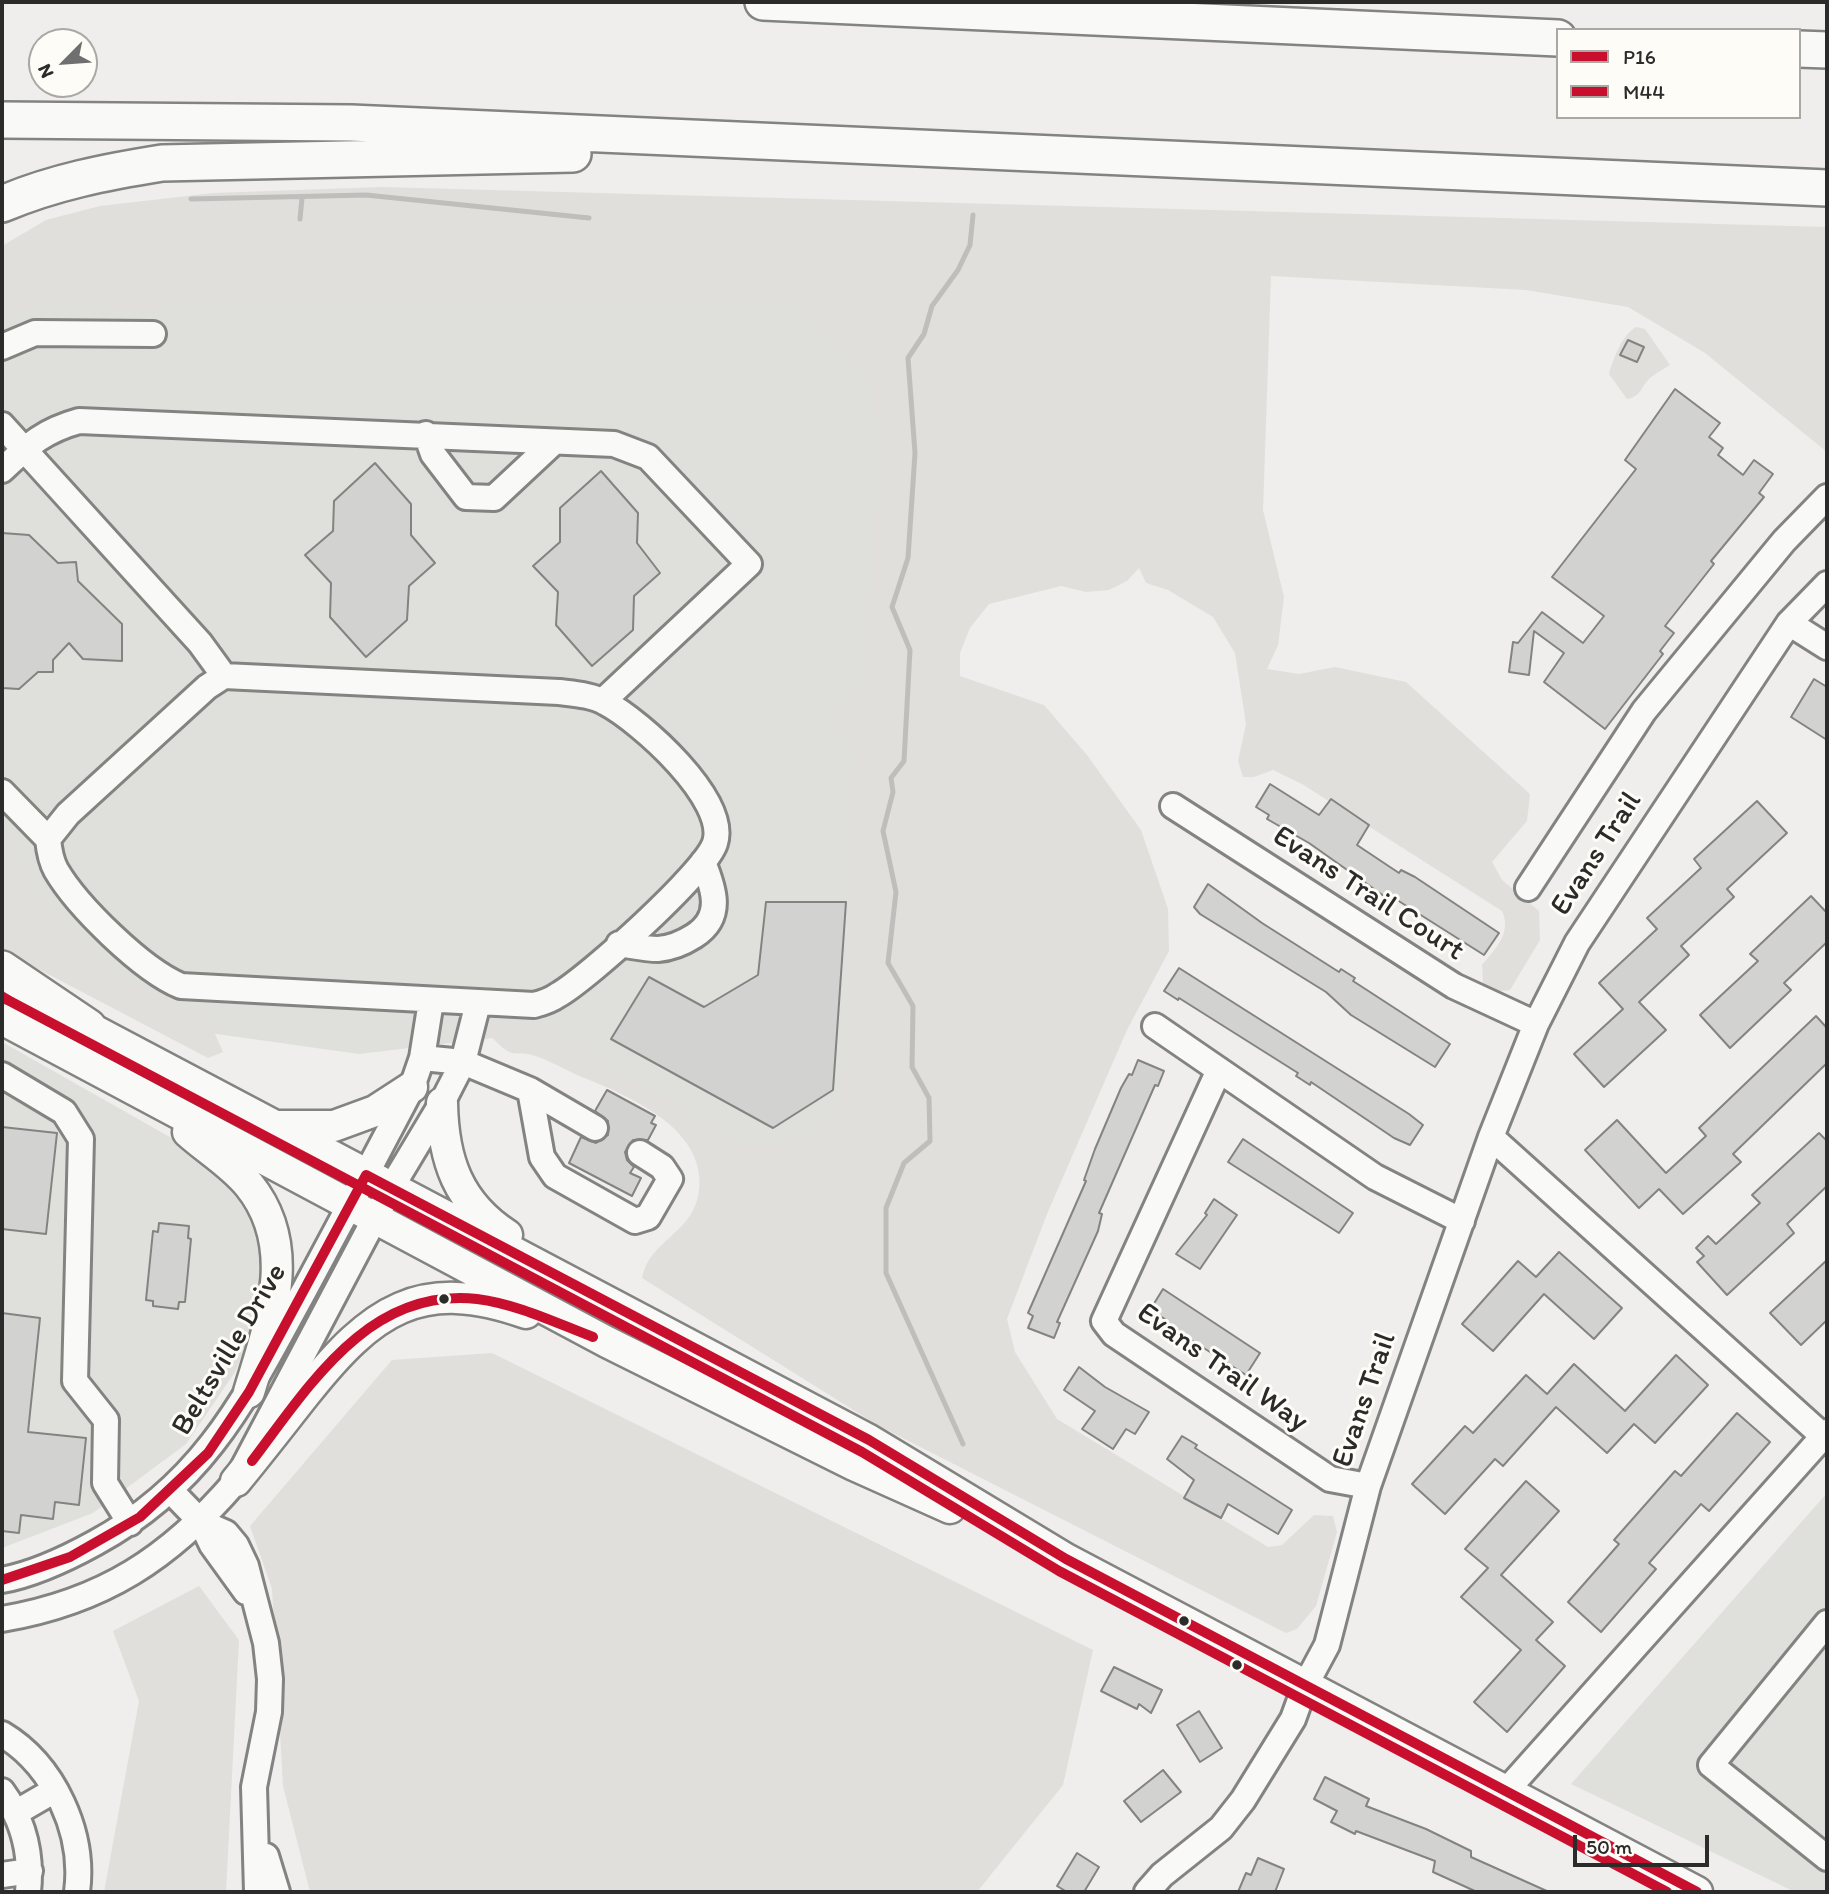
<!DOCTYPE html>
<html>
<head>
<meta charset="utf-8">
<style>
  body { margin:0 }
  #map { position:relative; width:1829px; height:1894px; overflow:hidden; background:#efeeec; font-family:Itim,sans-serif }
  canvas { display:block }
  .frame { position:absolute; inset:0; border:4px solid #2b2b2b; pointer-events:none }
  .legend { position:absolute; left:1556px; top:28px; width:245px; height:91px; box-sizing:border-box; background:#fdfcf7; border:2px solid #a9a8a5; margin:0; padding:9px 12px; list-style:none; font-size:21px; color:#2b2b2b }
  .legend li { display:flex; align-items:center; gap:14px; height:35px }
  .legend b { width:35px; border:2px solid #a9a8a5 }
  .north { position:absolute; left:28px; top:28px; width:70px; height:70px; box-sizing:border-box; background:#fdfcf7; border:2px solid #a9a8a5; border-radius:50%; rotate:245deg; font-size:19px; font-weight:700; line-height:28px; text-align:center; color:#2b2b2b }
  .north::after { content:''; display:block; margin:auto; width:24px; height:32px; background:#706f6f; clip-path:polygon(50% 0,100% 100%,50% 72%,0 100%) }
  .scale { position:absolute; left:1573px; top:1835px; width:136px; height:32px; box-sizing:border-box; border:4px solid #2b2b2b; border-top:0; padding-left:9px; font-size:21px; line-height:24px; white-space:nowrap; color:#2b2b2b; -webkit-text-stroke:5px #fdfcf7; paint-order:stroke }
</style>
</head>
<body>
<div id="map">
<canvas width="1829" height="1894"></canvas>
<div class="frame"></div>
<ul class="legend">
<li><b style="height:9px;background:#c8102e"></b>P16</li>
<li><b style="height:9px;background:#c8102e"></b>M44</li>
</ul>
<div class="north">N</div>
<div class="scale">50 m</div>
</div>
<script>
const ctx = document.querySelector('canvas').getContext('2d');
ctx.lineJoin = 'round';
function fillPath(path, color) { ctx.fillStyle = color; ctx.fill(path, 'evenodd'); }
function trace(path, color, width, dash) { ctx.strokeStyle = color; ctx.lineWidth = width; ctx.lineCap = dash ? 'butt' : 'round'; ctx.setLineDash(dash || []); ctx.stroke(path); }
function write(font, color, halo, rows, align = 'center') {
  ctx.font = font + ' Itim,sans-serif'; ctx.lineWidth = 6; ctx.setLineDash([]); ctx.textBaseline = 'middle'; ctx.strokeStyle = halo; ctx.fillStyle = color; for (const [text, x, y, turn = 0] of rows) {
    ctx.save(); ctx.translate(x, y); ctx.rotate((+turn || 0) * Math.PI / 180); ctx.textAlign = isNaN(turn) ? turn : align; if (halo) ctx.strokeText(text, 0, 0); ctx.fillText(text, 0, 0); ctx.restore();
  }
}
fillPath(new Path2D(`
  M914 283 964 1197 758 1179 610 1081 501 1037 359 1054 188 1030 2 912V285Z
  M2 1042 200 1154 229 1182 257 1221 265 1260 264 1306 235 1372 186 1444 93 1513 2 1548Z
  M1827 1493V1892H1795L1571 1784Z`), '#dfdfdc');
fillPath(new Path2D(`
  M382 187 1827 227V452L1705 353 1628 307 1526 290 1271 276 1263 510 1284 597 1278 645 1267 669 1299 674 1335 667 1406 682 1530 794 1527 821 1492 862 1502 880 1539 911 1540 940 1510 990 1493 992 1483 983 1482 965C1496 948 1512 933 1502 911L1302 784 1273 770 1254 777H1243L1238 761 1246 724 1235 653 1213 617 1168 590 1146 583 1139 568 1127 581 1109 590 1086 592 1061 586 989 604 970 628 960 653V676L1044 705 1087 755 1141 830 1168 909 1169 951 1127 1030 1047 1214 1007 1319 1015 1352 1057 1419 1268 1547 1282 1545 1314 1515 1333 1516 1337 1532 1316 1606 1297 1629 1286 1633 879 1426 642 1278C649 1241 689 1235 698 1197 712 1129 627 1095 577 1075 562 1068 545 1058 528 1054 523 1053 517 1054 512 1053 504 1051 494 1039 488 1033L491 1023 516 1017 543 1015 574 1044 735 1139 769 1147 824 1125 842 1095 851 834 842 787 855 757 828 727 861 678 881 437 869 386 826 332 794 305H736L710 301H181L164 310 41 306 2 315V246L46 220 100 206 213 193Z
  M1636 327 1645 329 1670 365C1664 369 1654 374 1649 379 1640 388 1642 396 1627 399L1609 374C1613 359 1622 335 1636 327Z
  M2 824 12 835 18 865 69 933 107 965 161 1000 195 1013 211 1025 223 1052 208 1058 2 950Z
  M492 1353 1093 1650 1063 1785 977 1892H310L283 1786 272 1589 250 1526 392 1360Z
  M199 1586 239 1640 226 1892H104L139 1701 113 1631Z`), '#e0dfdc');
trace(new Path2D(`
  M191 199 366 195 589 218
  M300 219 302 198
  M963 1444 886 1273V1208L904 1163 930 1141 929 1098 912 1067 913 1006 888 963 896 892 883 831 893 792 891 778 904 761 910 650 892 607 908 558 915 453 908 358 924 334 932 306 958 270 970 245 973 215`), '#bfbebc', 5);
const building = new Path2D(`
  M1628 340 1644 347 1637 362 1620 355Z
  M1675 389 1720 423 1709 437 1723 448 1718 455 1743 475 1754 460 1773 474 1759 493 1764 497 1711 561 1714 564 1665 626 1674 633 1660 651 1663 654 1605 729 1544 682 1564 653 1534 631 1529 675 1509 672 1513 642 1518 643 1542 612 1583 643 1604 616 1552 577 1636 469 1625 460Z
  M375 463 411 504V535L435 563 409 586 407 620 366 657 330 617 331 583 305 555 333 531 334 501Z
  M601 471 638 513 637 543 660 573 634 596 633 630 592 666 556 625 558 592 533 566 560 542V508Z
  M2 533 29 535 58 563 76 562 78 581 122 624V661L83 659 69 643 53 660V672H38L19 689 2 688Z
  M1814 679 1827 687V740L1791 717Z
  M1270 784 1319 815 1331 799 1369 825 1357 845 1399 873 1401 870 1415 877 1499 933 1484 955 1386 893 1384 896 1309 843 1267 819 1269 815 1256 807Z
  M1757 801 1787 833 1727 889 1734 897 1681 946 1689 955 1639 1002 1666 1030 1604 1087 1574 1054 1623 1009 1599 983 1657 929 1647 918 1701 868 1694 859Z
  M1208 884 1262 923 1339 972 1341 969 1355 978 1353 981 1450 1044 1435 1067 1351 1015 1326 992 1200 914 1194 907Z
  M1811 896 1827 913V942L1784 983 1791 990 1730 1048 1700 1015 1758 961 1750 954Z
  M766 902H846L833 1090 773 1128 611 1039 649 977 704 1007 758 975Z
  M1179 968 1409 1114 1423 1125 1410 1145 1394 1138 1311 1082 1310 1085 1296 1076 1298 1073 1179 998 1178 1000 1164 991Z
  M1816 1016 1827 1028V1063L1733 1154 1741 1162 1683 1214 1659 1189 1639 1208 1585 1150 1617 1120 1666 1173 1706 1136 1699 1128Z
  M1138 1060 1164 1071 1158 1086 1155 1085 1099 1213 1102 1214 1098 1231 1057 1322 1060 1323 1054 1338 1028 1328 1033 1316 1028 1313 1086 1181 1084 1180 1095 1149 1121 1088 1129 1074 1132 1075Z
  M607 1090 655 1116 651 1123 656 1125 648 1140H633L625 1152 627 1160 634 1167 630 1173 641 1178 632 1196 569 1163 581 1137 596 1143 608 1135V1121L595 1111Z
  M2 1127 57 1133 46 1234 2 1229Z
  M1819 1133 1827 1141V1186L1787 1224 1794 1233 1727 1295 1697 1262 1704 1256 1696 1248 1708 1236 1716 1244 1760 1203 1752 1195Z
  M1243 1139 1353 1213 1339 1233 1228 1162Z
  M1214 1199 1237 1215 1200 1269 1176 1254 1207 1215 1205 1213Z
  M159 1223 189 1226 188 1238 191 1239 185 1302H179L178 1309 153 1306V1301L146 1300 153 1231 158 1232Z
  M1559 1252 1622 1308 1594 1339 1544 1294 1493 1351 1462 1324 1518 1261 1536 1277Z
  M1827 1260V1320L1801 1345 1770 1313Z
  M1163 1289 1260 1353 1246 1375 1163 1322 1165 1319 1150 1310Z
  M2 1313 40 1318 28 1432 86 1438 79 1505 55 1502 53 1519 21 1515 19 1533 2 1531Z
  M1676 1355 1708 1385 1655 1443 1634 1424 1607 1453 1556 1407 1503 1466 1495 1459 1445 1514 1412 1484 1465 1426 1473 1433 1526 1375 1547 1394 1574 1364 1625 1411Z
  M1079 1367 1105 1387 1149 1412 1135 1434 1126 1429 1113 1449 1082 1429 1095 1411 1064 1390Z
  M1737 1413 1770 1442 1709 1511 1701 1504 1649 1563 1656 1569 1601 1632 1568 1602 1619 1544 1614 1540 1675 1471 1681 1476Z
  M1182 1436 1197 1445 1195 1448 1292 1510 1278 1534 1228 1504 1221 1518 1184 1498 1194 1480 1167 1459Z
  M1526 1481 1559 1511 1501 1575 1553 1622 1536 1640 1565 1666 1507 1732 1474 1702 1521 1650 1461 1597 1488 1568 1465 1549Z
  M1114 1667 1162 1690 1151 1713 1139 1704 1137 1709 1101 1691Z
  M1199 1711 1222 1748 1200 1762 1177 1725Z
  M1163 1770 1181 1792 1141 1822 1124 1801Z
  M1325 1777 1369 1799 1366 1806 1426 1829 1471 1851V1857L1549 1892H1477L1433 1872 1435 1861 1356 1831 1355 1834 1331 1822 1337 1811 1314 1799Z
  M1077 1853 1099 1867 1084 1892H1067L1057 1886Z
  M1258 1858 1284 1869 1275 1892H1238L1246 1873 1251 1875Z`);
fillPath(building, '#d2d2d0');
trace(building, '#838382', 2);
const minor = new Path2D(`
  M2 347 35 333 153 334
  M2 425 200 643 224 676
  M426 434 433 454 466 497 494 498 554 442
  M2 470C29 445 43 431 79 421L614 444 648 457 749 564 603 701
  M1789 623 1827 647
  M224 676 559 692C575 694 592 695 606 703 640 721 729 800 715 843 706 872 588 978 558 995 551 1000 542 1003 534 1005L181 986C142 970 77 906 56 870 51 861 49 849 48 839L68 814 207 687Z
  M2 792 48 839
  M1173 806 1454 986 1536 1024
  M1528 888 1644 711 1784 541 1827 497
  M619 944C632 946 646 949 658 949 672 948 683 943 694 936 724 917 714 889 703 862
  M1155 1026 1375 1177 1462 1221
  M422 1058 463 1062 530 1090 595 1128
  M1219 1070 1104 1321 1114 1334 1330 1479 1368 1486
  M2 1075 64 1112 81 1139 75 1381 106 1420 105 1483 130 1523
  M530 1090 542 1157 555 1176 635 1221 648 1217 670 1179 662 1167 640 1153
  M1491 1137 1823 1436
  M171 1491 201 1522 212 1545 246 1592
  M201 1522 226 1533 236 1545 246 1566 266 1643 270 1679 269 1712 254 1787 257 1892
  M2 1580C35 1574 66 1559 95 1543 206 1483 247 1395 305 1289 341 1222 377 1154 412 1087L422 1058 431 1001
  M2 1619C103 1602 170 1558 236 1481L391 1188 442 1103 463 1062 478 1003
  M1827 1623 1711 1765 1827 1858
  M2 1734C54 1765 85 1833 77 1892
  M2 1791C24 1821 32 1855 28 1892
  M1506 1791 1827 1432
  M17 1812 55 1790
  M266 1856 277 1892
  M2 1875 30 1871
  M1147 1892 1162 1875 1221 1828 1243 1800 1293 1719 1305 1686 1327 1645 1368 1486 1491 1137 1536 1024 1577 943 1789 623 1827 584`);
const major = new Path2D(`
  M67 1016 869 1440 1066 1559 1697 1892
  M2 1019 607 1342 854 1465 950 1508
  M442 1103C443 1160 458 1203 507 1235
  M279 1126H334L375 1111 412 1087
  M188 1132C208 1150 232 1164 249 1185 300 1248 269 1325 249 1392
  M236 1481C260 1452 283 1422 306 1393 371 1311 420 1275 526 1313`);
const highway = new Path2D(`
  M763 2 1558 38
  M1799 49 1827 50
  M2 120 351 123 1827 188
  M2 204C54 182 106 172 162 163L573 154
  M2 969 88 1027`);
trace(minor, '#838382', 30);
trace(major, '#838382', 35);
trace(highway, '#838382', 40);
trace(minor, '#f9f9f7', 24);
trace(major, '#f9f9f7', 30);
trace(highway, '#f9f9f7', 35);
trace(new Path2D(`
  M252 1461C309 1386 369 1287 477 1299 517 1304 556 1323 593 1337
  M2 1580 70 1557 140 1517 208 1453 249 1392 366 1175 869 1440 1066 1559 1697 1892`), '#c8102e', 10);
trace(new Path2D(`
  M2 997 862 1452 1059 1571 1667 1892`), '#c8102e', 10);
for (const [x, y, r, color] of [
  [444,1299,6,"#2b2b2b"],
  [1184,1621,6,"#2b2b2b"],
  [1237,1665,6,"#2b2b2b"]
]) { const dot = new Path2D(); dot.arc(x, y, r, 0, 2 * Math.PI); ctx.fillStyle = color; ctx.fill(dot); trace(dot, '#fdfcf7', 2.5); }
write('30px', '#2b2b2b', '#fdfcf7', [
  ["Evans Trail",1597,854,-57],
  ["Evans Trail Court",1368,894,33],
  ["Beltsville Drive",230,1350,-59],
  ["Evans Trail Way",1222,1368,35],
  ["Evans Trail",1365,1400,-71]
]);
</script>
</body>
</html>
